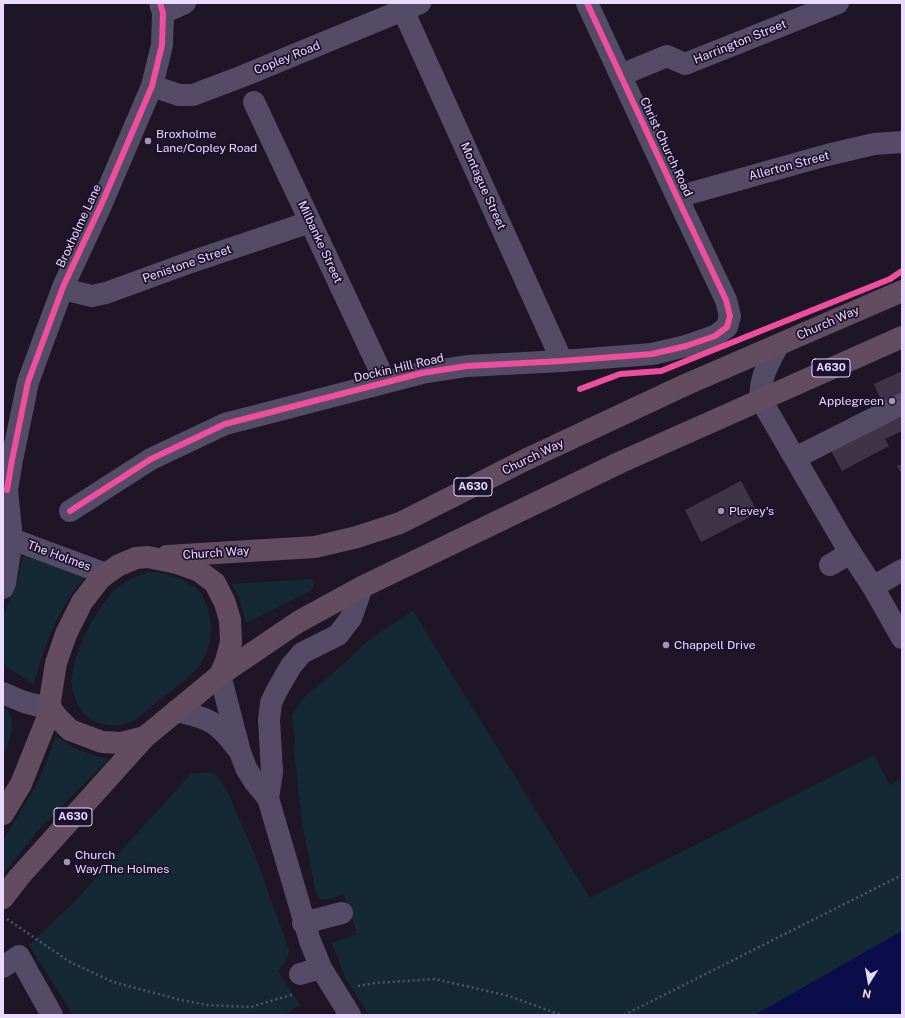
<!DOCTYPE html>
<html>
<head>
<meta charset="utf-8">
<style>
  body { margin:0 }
  #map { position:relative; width:905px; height:1018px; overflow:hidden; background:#1e1626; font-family:"Public Sans",sans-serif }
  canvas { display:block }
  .frame { position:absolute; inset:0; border:4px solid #eadaff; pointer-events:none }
  .north { position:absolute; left:849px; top:962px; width:40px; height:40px; -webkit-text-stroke:3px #1d102c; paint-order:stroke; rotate:191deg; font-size:11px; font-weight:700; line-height:16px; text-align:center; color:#eadaff }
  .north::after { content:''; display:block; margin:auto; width:14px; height:18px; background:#eadaff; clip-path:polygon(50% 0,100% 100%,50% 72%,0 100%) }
</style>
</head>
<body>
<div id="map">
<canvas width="905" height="1018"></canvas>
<div class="frame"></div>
<div class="north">N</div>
</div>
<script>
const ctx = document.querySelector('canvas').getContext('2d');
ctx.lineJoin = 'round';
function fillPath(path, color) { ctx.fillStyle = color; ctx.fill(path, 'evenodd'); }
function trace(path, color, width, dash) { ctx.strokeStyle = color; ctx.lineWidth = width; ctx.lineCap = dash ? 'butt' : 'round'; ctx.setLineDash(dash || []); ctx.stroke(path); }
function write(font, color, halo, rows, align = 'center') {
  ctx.font = font + ' "Public Sans",sans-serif'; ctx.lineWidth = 3.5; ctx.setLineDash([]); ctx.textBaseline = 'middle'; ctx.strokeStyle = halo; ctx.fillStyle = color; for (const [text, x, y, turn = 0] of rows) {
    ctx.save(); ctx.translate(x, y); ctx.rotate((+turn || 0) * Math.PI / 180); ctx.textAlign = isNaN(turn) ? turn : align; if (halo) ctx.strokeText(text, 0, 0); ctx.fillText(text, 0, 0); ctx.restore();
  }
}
fillPath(new Path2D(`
  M23 556 45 560 87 575C59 605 44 645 34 685L3 664V616L17 580Z
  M149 572C167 573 185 578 199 591 202 593 203 598 205 601 213 620 214 641 203 659 193 677 175 688 159 700 138 718 128 731 98 723 90 720 84 715 80 708 74 699 71 687 72 676 75 649 97 606 117 588 125 580 138 576 149 572Z
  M313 579V586L312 590 246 623 238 594 231 584Z
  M413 611 590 898 874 755 890 785 902 779V931L755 1015H369L345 977 332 943 357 934 344 894 329 899H320L316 893 303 829 294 751 295 741 292 715 303 698 338 669 370 639Z
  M3 706C20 718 9 741 3 757Z
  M56 736C72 748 88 755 109 759L42 826 3 874V841L39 780Z
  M211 772 218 776 229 795 254 853 289 950 287 960 278 971 300 1005 284 1015H73L29 945 76 900 191 774Z`), '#142934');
fillPath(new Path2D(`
  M902 931V1015H755Z`), '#0a0d49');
fillPath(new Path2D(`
  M902 371V431L885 439 889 446 842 471 830 449 889 418 874 384Z
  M902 464V474L897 466Z
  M741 481 758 513 701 542 685 510Z`), '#3e3447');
trace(new Path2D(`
  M7 919 70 962 113 982 181 1000 207 1005 251 1007 294 994
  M358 986 375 983 435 979 509 996 561 1015
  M624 1015 902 875`), '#50556a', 2.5, [2, 3]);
trace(new Path2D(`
  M403 10 562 361
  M163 13 185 3
  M621 75 667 56 685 64 838 3
  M152 86 179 95H193L243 76 420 3
  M254 102 385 381
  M677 197 827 155 874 144 902 142
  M63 287 75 292 92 296 106 293 191 262 310 222
  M778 345C769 364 758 379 761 400L843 541 873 587 902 638
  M795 458 902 404
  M7 490 12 460 28 382 63 287 102 203 152 86 162 45 163 13 160 3
  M3 499 7 490 12 539 5 583 3 588
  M70 511 151 459 225 424 422 373 467 366 562 361 652 354 686 346 715 336 727 327 730 316 726 300 677 197 587 3
  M3 546 12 539 106 574
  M830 565 850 553
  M873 587 902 570
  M220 675 240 752 246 768 254 781 268 798
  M3 693 24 702 51 709
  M176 711C208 718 217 721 237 748
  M303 923 342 913
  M3 967 19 956 52 1015
  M300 974 321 968
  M350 1015 321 968 310 941 268 798 272 772 269 720 271 703 276 692 291 666 302 653 338 635 351 618 362 587`), '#544b66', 22);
trace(new Path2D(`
  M167 556 315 547 357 537 400 523 525 460 685 385 902 291
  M220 675 226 661 231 642 230 620 225 603 215 583 199 571 177 563 148 557 136 558 119 565 106 574 99 580 82 602 66 634 56 663 50 701 51 709 58 718 70 730 102 742 121 743 145 737 220 675 298 622 364 586 621 462 902 337
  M3 814 21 784 51 709
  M3 898 19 877 145 737`), '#644c60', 22);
trace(new Path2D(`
  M580 389 620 374 661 371 890 279 902 271
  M7 490 12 460 28 382 63 287 102 203 152 86 162 45 163 13 160 3
  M70 511 151 459 225 424 422 373 467 366 562 361 652 354 686 346 715 336 727 327 730 316 726 300 677 197 587 3`), '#ef4d9e', 6);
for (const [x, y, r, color] of [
  [148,141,4,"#a395b3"],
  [892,401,4,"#a395b3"],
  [721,511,4,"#a395b3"],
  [666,645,4,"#a395b3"],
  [67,862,4,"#a395b3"]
]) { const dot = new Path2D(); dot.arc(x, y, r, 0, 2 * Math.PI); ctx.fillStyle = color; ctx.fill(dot); trace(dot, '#1d102c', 1.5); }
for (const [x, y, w] of [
  [831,368,38],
  [473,487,38],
  [73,817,38]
]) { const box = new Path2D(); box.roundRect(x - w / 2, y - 9, w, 18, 3); ctx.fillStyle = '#1d102c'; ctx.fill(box); trace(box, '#eadaff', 1); }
write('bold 11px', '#eadaff', null, [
  ["A630",831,368],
  ["A630",473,487],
  ["A630",73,817]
]);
write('12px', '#eadaff', '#1d102c', [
  ["Harrington Street",740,42,-22],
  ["Copley Road",287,58,-22],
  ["Christ Church Road",666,147,65],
  ["Allerton Street",789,166,-15],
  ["Montague Street",483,186,66],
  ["Broxholme Lane",79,226,-65],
  ["Milbanke Street",320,242,65],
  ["Penistone Street",187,264,-19],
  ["Church Way",828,323,-24],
  ["Dockin Hill Road",399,368,-13],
  ["Church Way",533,457,-26],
  ["Church Way",216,553,-4],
  ["The Holmes",59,556,20]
]);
write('12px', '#eadaff', '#1d102c', [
  ["Broxholme",156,134],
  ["Lane/Copley Road",156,148],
  ["Applegreen",884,401,"right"],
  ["Plevey's",729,511],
  ["Chappell Drive",674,645],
  ["Church",75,855],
  ["Way/The Holmes",75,869]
], 'left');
</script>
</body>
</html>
